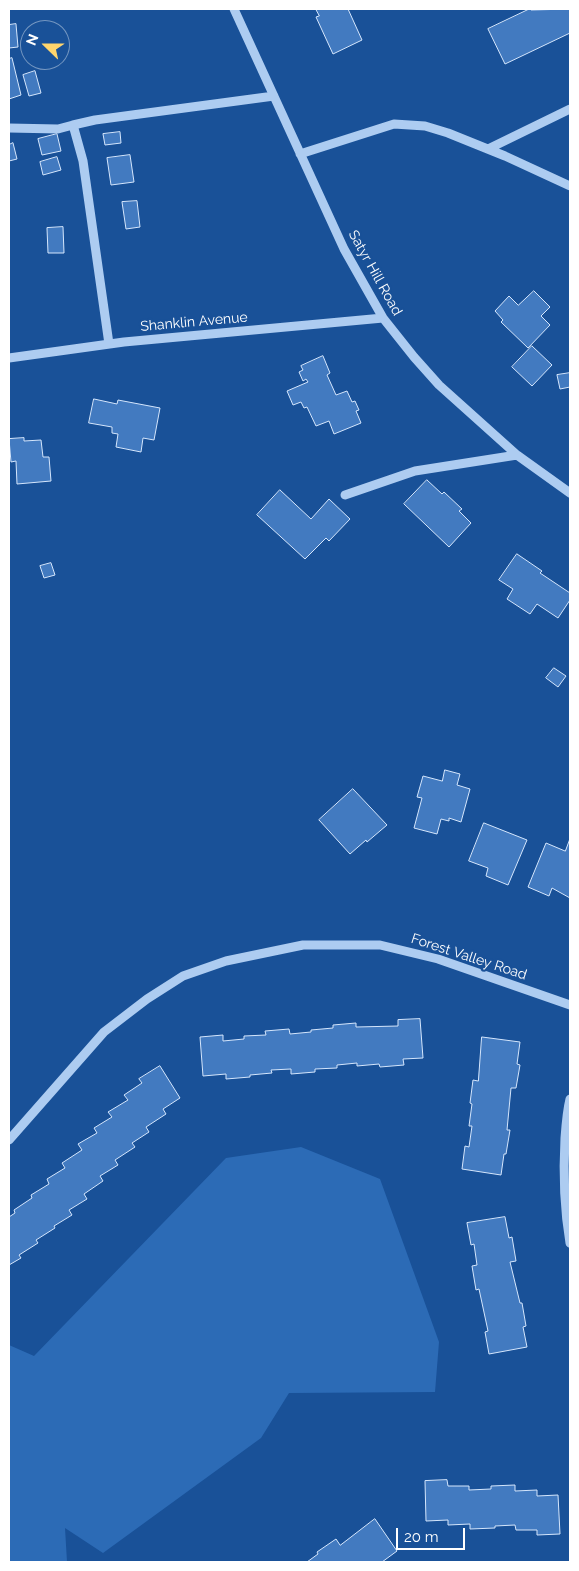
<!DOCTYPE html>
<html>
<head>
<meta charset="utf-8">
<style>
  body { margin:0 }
  #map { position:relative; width:579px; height:1571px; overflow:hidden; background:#195198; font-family:Raleway,sans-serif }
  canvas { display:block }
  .frame { position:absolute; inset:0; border:10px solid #fff; pointer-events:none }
  .north { position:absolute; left:20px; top:20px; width:50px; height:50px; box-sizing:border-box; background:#195198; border:1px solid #7597c1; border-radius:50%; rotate:292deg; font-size:14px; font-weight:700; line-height:20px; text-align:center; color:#fff }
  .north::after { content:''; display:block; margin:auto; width:18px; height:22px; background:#ffd56d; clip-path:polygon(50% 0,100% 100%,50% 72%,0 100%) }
  .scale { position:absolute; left:396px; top:1528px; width:69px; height:22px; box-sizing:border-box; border:2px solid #fff; border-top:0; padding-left:6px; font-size:15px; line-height:18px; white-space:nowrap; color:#fff; -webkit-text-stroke:4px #195198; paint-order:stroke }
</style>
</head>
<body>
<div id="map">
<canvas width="579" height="1571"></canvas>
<div class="frame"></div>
<div class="north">N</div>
<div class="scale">20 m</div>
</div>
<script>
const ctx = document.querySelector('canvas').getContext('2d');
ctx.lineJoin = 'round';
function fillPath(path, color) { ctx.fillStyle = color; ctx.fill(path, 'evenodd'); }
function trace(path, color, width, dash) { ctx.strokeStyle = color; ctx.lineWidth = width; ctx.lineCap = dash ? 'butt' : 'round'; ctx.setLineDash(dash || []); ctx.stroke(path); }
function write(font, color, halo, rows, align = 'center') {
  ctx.font = font + ' Raleway,sans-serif'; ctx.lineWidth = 4.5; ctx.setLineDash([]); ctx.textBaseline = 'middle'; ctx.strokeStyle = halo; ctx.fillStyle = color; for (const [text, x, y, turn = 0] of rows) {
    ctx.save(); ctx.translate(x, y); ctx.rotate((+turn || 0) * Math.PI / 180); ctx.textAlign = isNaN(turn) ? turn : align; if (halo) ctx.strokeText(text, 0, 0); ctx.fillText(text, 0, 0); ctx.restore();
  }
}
fillPath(new Path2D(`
  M301 1147 380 1179 439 1342 435 1392 289 1393 261 1438 103 1553 65 1528 67 1562H9V1345L34 1356 226 1158Z`), '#2c6bb6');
const building = new Path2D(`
  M316 9H348L362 40 333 54 316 17 319 16Z
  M530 9 531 10 570 9V33L505 64 488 29Z
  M16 24 18 47 9 48V25Z
  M12 58 21 95 9 99V59Z
  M35 71 41 93 29 96 23 75Z
  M120 132 121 143 105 145 103 134Z
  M57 134 61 151 42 155 38 139Z
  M13 143 17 159 9 161V145Z
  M130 155 134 182 111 185 107 158Z
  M57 157 61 170 43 175 40 162Z
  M137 201 140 227 126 229 122 202Z
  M63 227 64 253H48L47 228Z
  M534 291 550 307 541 316 550 325 528 348 501 322 503 320 495 311 509 296 518 305Z
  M532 346 552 365 532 386 512 367Z
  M323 356 330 373 327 375 336 395 347 391 352 402 355 401 359 410 356 411 361 423 334 434 329 421 316 426 307 407 304 408 301 402 293 405 287 391 308 382 306 379 303 381 299 372 303 370 301 366Z
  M570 373V387L560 389 557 375Z
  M94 399 117 404 118 400 160 408 154 440 143 438 141 452 116 447 118 434 112 433V427L89 423Z
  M24 438V441L41 440 43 457H49L51 481 17 484 16 461 11 462 9 439Z
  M427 480 442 494 444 492 462 509 459 511 471 523 449 547 404 504Z
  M280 490 311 519 329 499 350 519 329 541 326 538 305 559 257 515Z
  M517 554 542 571 540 573 570 593V600L558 618 537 604 530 614 507 599 513 589 499 580Z
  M51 563 55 575 44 578 40 566Z
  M554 668 566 676 558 687 546 678Z
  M445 770 460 774 457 785 470 789 461 822 449 818V821L441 819 437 834 414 828 422 798 417 797 423 776 442 781Z
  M353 789 387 825 367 842 366 840 350 854 319 820Z
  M484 823 527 840 508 885 486 876 488 868 469 861Z
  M570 839V898L552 888 549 896 528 887 546 843 565 851Z
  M420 1019 423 1058 403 1059 404 1065 380 1067 379 1064 357 1066V1063L337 1065V1068L315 1069V1072L291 1074V1069L271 1070 272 1073 250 1075V1077L226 1079V1074L203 1076 200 1037 223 1035V1041L244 1039V1036L266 1035 265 1031 289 1029 290 1034 311 1032V1030L333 1028V1025L356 1023V1027L398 1026V1020Z
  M482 1037 520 1042 517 1064 520 1065 516 1088H511L507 1130H510L506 1154H504L501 1175 462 1169 465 1146 469 1147 472 1126H469L472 1104 470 1103 473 1080 478 1081Z
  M160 1066 180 1098 163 1109 166 1114 146 1127 149 1132 132 1143 135 1147 115 1160 118 1165 100 1176 103 1181 84 1194 87 1199 69 1210 72 1215 54 1226 55 1228 36 1240 38 1243 19 1255 21 1258 9 1265V1217L15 1213 14 1210 32 1198 31 1195 49 1184 47 1179 65 1168 62 1163 82 1150 78 1144 97 1133 94 1128 112 1117 108 1112 128 1100 124 1095 142 1083 139 1079Z
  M505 1217 509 1238 512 1237 516 1261 510 1262 520 1303H522L526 1326 523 1327 527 1347 489 1354 485 1332 488 1331 479 1289 476 1290 472 1266 477 1265 474 1244 471 1245 467 1223Z
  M447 1480 448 1486H469V1490L491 1489V1486L515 1485V1491L537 1490V1496L558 1495 560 1534 537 1535V1530H516L515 1525 495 1526V1528L470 1529V1524L448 1525V1520L426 1521 425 1481Z
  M375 1519 397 1551 382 1562H307L318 1554 317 1552 336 1539 340 1545Z`);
fillPath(building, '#427ac0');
trace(building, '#d5e6fc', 1);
trace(new Path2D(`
  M234 9 344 249 383 318 414 357 439 385 517 455 570 493
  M73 125 95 120 274 96
  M9 128 58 129 73 125 83 161 109 344
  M488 149 570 109
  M300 154 394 124 425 126 448 133 505 156 570 186
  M9 358 124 342 383 318
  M345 495 415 471 517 455
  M570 1099C567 1111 566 1124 565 1138 563 1174 564 1207 570 1243
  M9 1140 104 1032 147 999 183 976 226 961 303 945H380L438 959 570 1005`), '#adccf1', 9);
write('14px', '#fff', '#195198', [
  ["Satyr Hill Road",375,273,61],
  ["Shanklin Avenue",194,322,-5],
  ["Forest Valley Road",469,957,18]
]);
</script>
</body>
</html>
